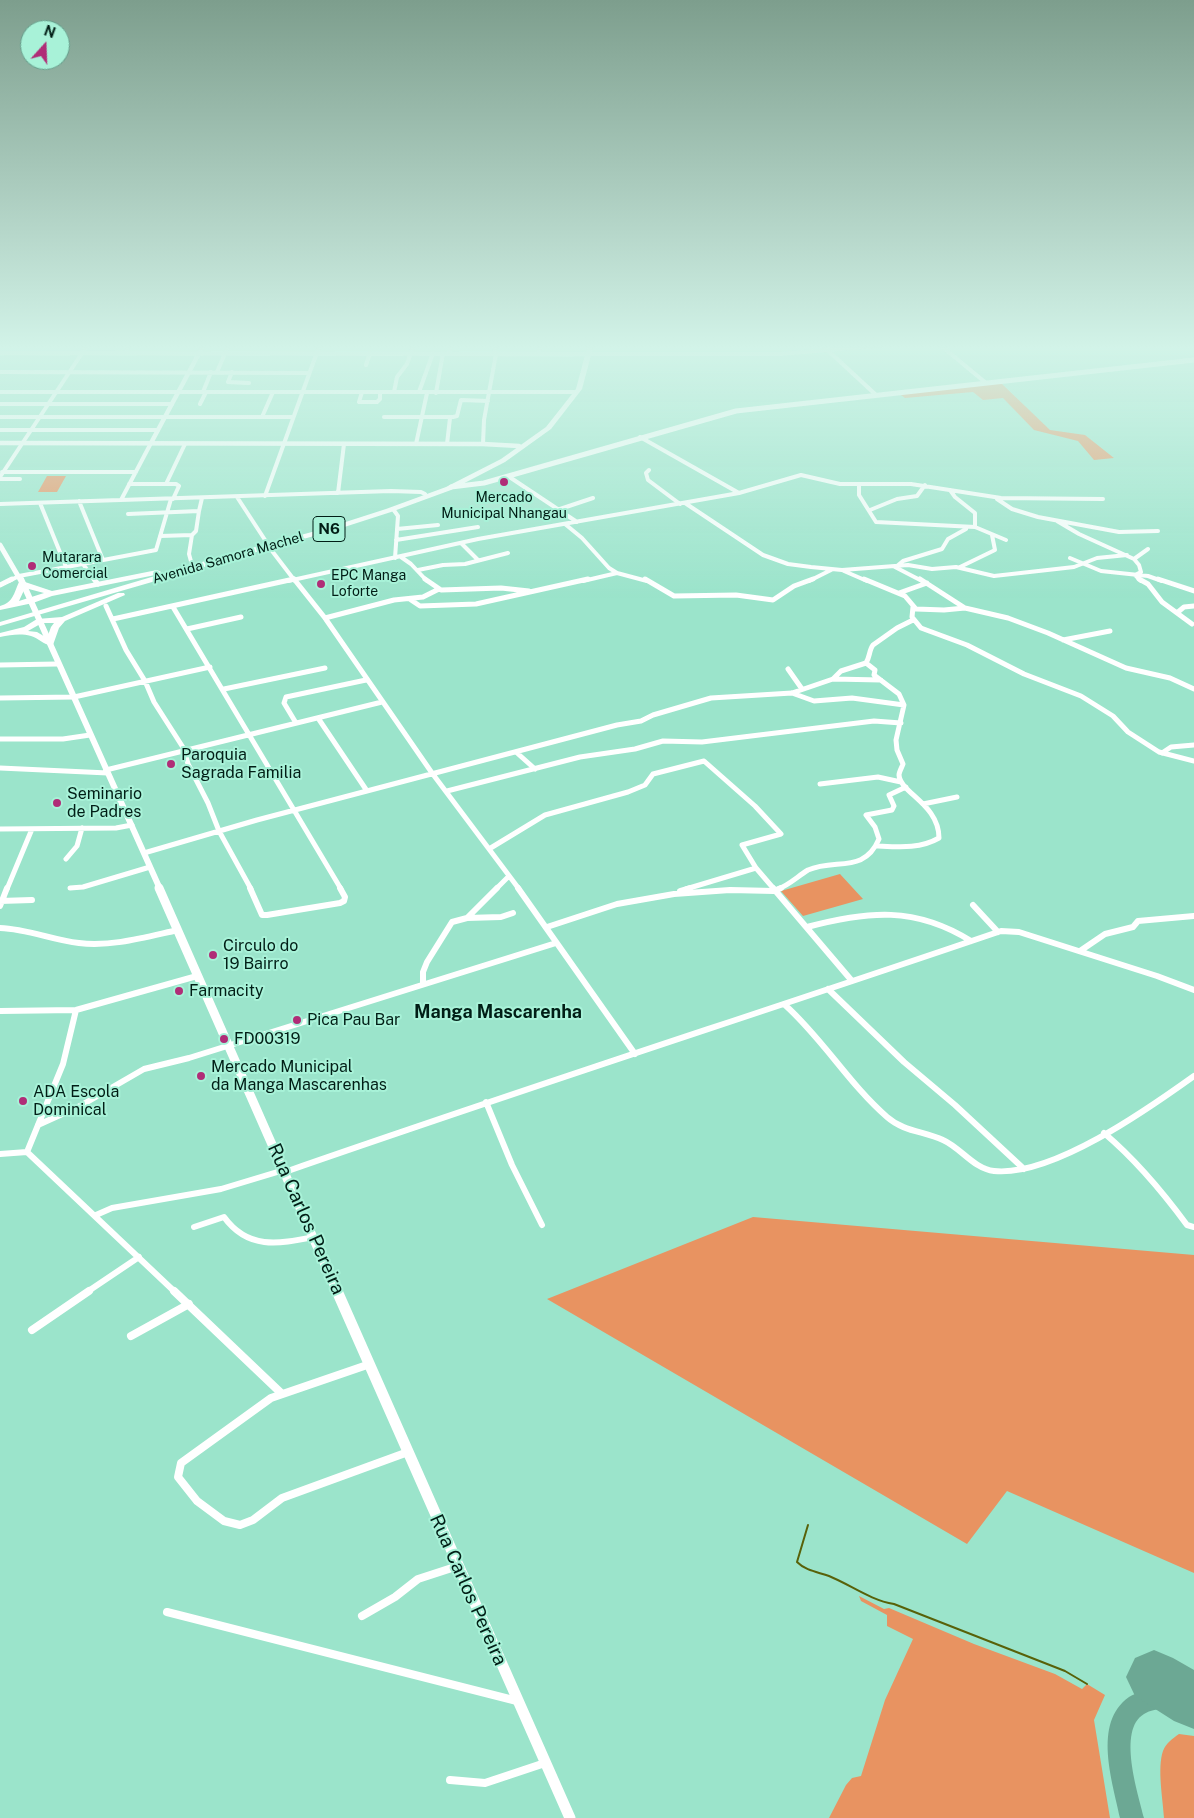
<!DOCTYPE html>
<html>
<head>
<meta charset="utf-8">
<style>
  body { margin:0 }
  #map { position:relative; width:1194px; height:1818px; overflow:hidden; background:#9be4cb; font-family:"Public Sans",sans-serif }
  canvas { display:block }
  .north { position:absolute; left:20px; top:20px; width:50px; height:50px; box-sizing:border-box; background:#a8f2d8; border:1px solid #659d8a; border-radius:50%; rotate:20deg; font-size:14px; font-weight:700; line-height:20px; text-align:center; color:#011e16 }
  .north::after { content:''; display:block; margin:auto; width:18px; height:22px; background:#b02d77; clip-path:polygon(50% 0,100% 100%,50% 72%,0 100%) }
</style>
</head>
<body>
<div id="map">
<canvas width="1194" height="1818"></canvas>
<div class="north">N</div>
</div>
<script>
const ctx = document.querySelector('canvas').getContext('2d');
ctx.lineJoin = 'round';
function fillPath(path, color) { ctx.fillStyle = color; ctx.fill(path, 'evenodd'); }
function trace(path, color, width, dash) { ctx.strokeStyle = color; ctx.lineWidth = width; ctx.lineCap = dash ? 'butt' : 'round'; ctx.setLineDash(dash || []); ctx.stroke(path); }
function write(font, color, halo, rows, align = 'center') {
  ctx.font = font + ' "Public Sans",sans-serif'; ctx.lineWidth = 4; ctx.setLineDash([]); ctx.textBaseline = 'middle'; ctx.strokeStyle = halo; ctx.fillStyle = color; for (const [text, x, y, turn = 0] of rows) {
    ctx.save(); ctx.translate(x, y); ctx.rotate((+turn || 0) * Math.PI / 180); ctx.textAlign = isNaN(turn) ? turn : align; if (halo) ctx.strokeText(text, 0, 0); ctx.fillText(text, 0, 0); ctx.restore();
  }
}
fillPath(new Path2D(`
  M1000 382 1050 430 1085 435 1114 458 1094 460 1078 441 1034 430 1003 398 983 400 973 392 905 398 898 393Z
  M47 476H66L57 492H38Z
  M840 874 863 899 803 916 781 891Z
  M753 1217 1194 1255V1573L1007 1491 967 1544 547 1299Z
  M859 1596 884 1609 889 1608 974 1644 1055 1674 1082 1689 1087 1684 1105 1695 1094 1720 1110 1818H829L846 1785 852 1778 861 1776 885 1700 913 1639 887 1626V1615L861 1601Z
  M1179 1734 1194 1736V1818H1164C1163 1800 1157 1768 1163 1751 1166 1743 1172 1739 1179 1734Z`), '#e89361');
trace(new Path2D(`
  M808 1525 797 1562C806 1571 818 1572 829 1576 851 1585 870 1600 894 1604L1065 1671 1087 1684`), '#586109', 2);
fillPath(new Path2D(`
  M1159 1688 1194 1690V1708L1190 1710C1176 1710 1156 1706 1144 1714 1117 1730 1138 1793 1144 1818H1120C1113 1782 1092 1723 1129 1697 1137 1692 1149 1690 1159 1688Z`), '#6ca894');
fillPath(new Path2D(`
  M1154 1650 1173 1658 1194 1670V1729L1174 1721 1135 1696 1126 1677 1135 1658Z`), '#6ca894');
trace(new Path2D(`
  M229 344H262
  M821 344 875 394
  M939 344 986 383
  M125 353 130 344
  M449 353 451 344
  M494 354 496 344
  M539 354 540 344
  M591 354H780L897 344
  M366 365 370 353
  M0 372 309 373
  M217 372 229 344
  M232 372 228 382 249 383
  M0 392H574
  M203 392 211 372
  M362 392 359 402H377L380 399V392
  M394 392 397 377 407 364 414 344
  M419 392 433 353
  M436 393 443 353
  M0 404H172
  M200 404 206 392
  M0 417H293
  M262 417 273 392
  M384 417H453L457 416 461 400 488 401
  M0 430H158
  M640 437 739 493
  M416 444 427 393
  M447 444 450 418
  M483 444 484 420 496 354
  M649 470 646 473 648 480 680 504
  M2 472H136
  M508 476 577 522
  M0 477 88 344
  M0 479H20
  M129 484H176L179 486 173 499
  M166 484 185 444
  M859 484V495L876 522 975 527
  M950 490 955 497 975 513V527L1006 540
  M338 493 344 444
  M265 496 320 344
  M237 497 267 543
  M997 499 1012 509 1038 517 1119 532 1158 531
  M121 500 151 443
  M79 501 103 560
  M40 503 66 567
  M685 503 763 555 788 564 811 567 842 570 908 565 932 569 956 567 994 576 1074 567 1097 558 1127 555
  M0 504 391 491 421 492 425 494
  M393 509 398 516 395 558
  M560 509 593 498
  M870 510 897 499 917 496 925 485
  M128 514 199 511 202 498
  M1057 521 1079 534 1134 559 1139 565 1141 572 1135 575
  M565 524 582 538 609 568 617 573 647 581
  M397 529 438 525
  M192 535 196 531 199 511
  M160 536 192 535 189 554 192 565
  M396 540 478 527
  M461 543 478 560
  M269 547 295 581
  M401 557 411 564 427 581
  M1070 558 1101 571 1148 576 1162 581
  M1134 559 1148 549
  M83 564 95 581
  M897 566 903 561 942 549 948 539 966 529
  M895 567 922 581
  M960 567 995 550 992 535
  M418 570 443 565 465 564 508 553
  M844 571 867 581
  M1136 576 1141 581
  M9 581 19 576 156 550 171 499
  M288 581 478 539 739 493 801 475 840 484H911L1001 498 1103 499
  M583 581 617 573
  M809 581 831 570`), '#fff', 4);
trace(new Path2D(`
  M94 579 98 584
  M294 579 325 618 432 773 519 889
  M425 579 441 590 501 588 529 591
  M645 579 674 596 736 595 773 600 794 586 813 579
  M864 579 905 596 916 609 944 610 965 608
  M920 579 965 608 1008 618 1048 633 1126 668 1170 678 1194 689
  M1139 579 1148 584 1162 602 1192 624
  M1158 579 1194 591
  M0 585 12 579
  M899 593 927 583
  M411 600 420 606 476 604 588 579
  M106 606 126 650 145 681 154 702 184 749 188 764 208 803 219 831 251 889
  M173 607 341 889
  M913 607 912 617 921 628 967 645 1024 674 1081 696 1113 716 1128 732 1159 752 1194 761
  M1178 612 1184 607 1194 606
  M325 618 394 600 423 597 439 589
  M113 619 294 579
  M187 629 241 617
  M1063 640 1110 631
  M866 663 875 670 874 675 899 694 904 705 896 740 897 750 903 764C902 767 899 772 899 775 900 793 939 804 939 838 920 849 899 847 878 846
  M0 665 57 664
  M788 669 802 689
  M833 679 881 680
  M224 689 325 668
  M792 693 814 701 852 698 904 705
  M0 698 74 697 210 667
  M318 718 367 791
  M296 723 284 703 286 697 366 680
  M0 739H63L90 735
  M516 752 535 769
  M1162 753 1171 747 1194 745
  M0 768 108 773
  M106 770 382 702
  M820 784 878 777 901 782
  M447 791 580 757 635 749 663 741 702 742 874 721 901 723
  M923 804 957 797
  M0 829 116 828 132 825
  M489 849 545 815 628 792 645 785 653 774 704 761 755 806 781 834 742 845 756 868
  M144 853 257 820 617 725 641 721 653 715 711 698 792 693 833 679 841 671 866 663C870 657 869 650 873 645L897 628 913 620
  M66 859 77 846 82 828
  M70 888 83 887 150 867
  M7 889 32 829
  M496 889 509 876
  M686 889 756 868 774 889
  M778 889C789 885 798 876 808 870 836 858 864 874 879 839L875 827 866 815 892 810 894 806 889 795 906 787`), '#fff', 5);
trace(new Path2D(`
  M250 888 262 915H267L340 903 344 901 345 897 340 888
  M497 888 467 918 501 917 513 913
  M518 888 635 1054
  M773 888 852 981
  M680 891 690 888
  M0 901 32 900
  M973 905 998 932
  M0 906 7 888
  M547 927 617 904 674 894 730 890 774 891 781 888
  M807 927C868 911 915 906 971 941
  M0 928C28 929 52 940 79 943 112 947 146 937 178 930
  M1080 951 1105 934 1133 927 1138 921 1194 916
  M423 984V972L427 962 452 922 467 918
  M828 989 904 1062 955 1105 1024 1169
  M785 1005C823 1039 849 1084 887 1117 904 1132 924 1131 943 1140 961 1148 974 1169 994 1171 1052 1177 1148 1109 1194 1076
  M0 1011 76 1010 197 976
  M486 1102 512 1165 542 1225
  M38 1125 80 1106 144 1069 189 1058 556 943
  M1104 1133C1136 1160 1162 1191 1187 1225L1194 1227
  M27 1152 175 1292
  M27 1152 63 1064 76 1010
  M0 1154 27 1152
  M285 1172C523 1089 763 1012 1001 931L1019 932 1157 976 1194 990
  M96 1215 112 1208 221 1189 284 1170
  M194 1227 224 1217C248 1250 278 1244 314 1237
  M87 1292 139 1257`), '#fff', 6);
trace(new Path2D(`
  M174 1291 281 1393
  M32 1330 89 1291
  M131 1336 189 1304
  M370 1364 271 1398 181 1463 178 1477 197 1501 224 1521 240 1525 253 1520 282 1498 408 1452
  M167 1612 517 1701
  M362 1616 395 1597 418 1579 458 1566
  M450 1780 485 1783 545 1763`), '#fff', 8);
trace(new Path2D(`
  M0 353 586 354
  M0 443 483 444 519 446
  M151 443 204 344`), '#fff', 4.5);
trace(new Path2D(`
  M451 487 484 483 736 411 1194 360
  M0 545 21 581`), '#fff', 5);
trace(new Path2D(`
  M21 579 160 889`), '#fff', 6);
trace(new Path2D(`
  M159 888 337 1292`), '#fff', 9);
trace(new Path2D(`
  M337 1291 570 1818`), '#fff', 11);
fillPath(new Path2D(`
  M588 344H594L582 389 551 429 505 462 451 490 391 512 332 531 235 558 0 626V622L229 554 327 528 386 509 446 487 501 459 546 427 576 389Z
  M157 570 161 572 160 574 52 596 33 603 0 610V606C13 603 14 593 19 582H25L52 591ZM25 588 44 593 19 601Z
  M118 593H124L125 595 65 621 59 628 53 645C44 646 39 638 31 636 20 633 11 635 0 637V633L24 627 37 619 62 617ZM42 623H54L51 627 47 638 37 632 28 631Z`), '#fff');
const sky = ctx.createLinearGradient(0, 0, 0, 598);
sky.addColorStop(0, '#7d9e8d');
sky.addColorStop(0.58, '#d2f3e8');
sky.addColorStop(1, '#d2f3e800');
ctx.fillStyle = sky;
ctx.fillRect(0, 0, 1194, 598);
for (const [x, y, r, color] of [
  [504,482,5,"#b02d77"],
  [32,566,5,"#b02d77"],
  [321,584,5,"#b02d77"],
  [171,764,5,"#b02d77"],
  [57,803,5,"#b02d77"],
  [213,955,5,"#b02d77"],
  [179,991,5,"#b02d77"],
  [297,1020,5,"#b02d77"],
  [224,1039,5,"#b02d77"],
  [201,1076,5,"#b02d77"],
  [23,1101,5,"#b02d77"]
]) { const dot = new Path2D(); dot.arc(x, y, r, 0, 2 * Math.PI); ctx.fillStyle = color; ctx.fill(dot); trace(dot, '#a8f2d8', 2); }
write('14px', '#011e16', '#a8f2d8', [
  ["Mercado",504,498,"center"],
  ["Municipal Nhangau",504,514,"center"],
  ["Mutarara",42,558],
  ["Comercial",42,574],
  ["EPC Manga",331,576],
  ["Loforte",331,592]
], 'left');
write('14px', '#011e16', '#a8f2d8', [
  ["Avenida Samora Machel",228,558,-16]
]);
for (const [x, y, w] of [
  [329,529,32]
]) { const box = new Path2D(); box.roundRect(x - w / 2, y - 12.5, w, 25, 4); ctx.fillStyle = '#a8f2d8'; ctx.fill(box); trace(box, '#011e16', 1); }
write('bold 15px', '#011e16', null, [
  ["N6",329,529]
]);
write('16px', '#011e16', '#a8f2d8', [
  ["Paroquia",181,755],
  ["Sagrada Familia",181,773],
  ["Seminario",67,794],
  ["de Padres",67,812],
  ["Circulo do",223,946],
  ["19 Bairro",223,964],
  ["Farmacity",189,991],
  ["Pica Pau Bar",307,1020],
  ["FD00319",234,1039],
  ["Mercado Municipal",211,1067],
  ["da Manga Mascarenhas",211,1085],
  ["ADA Escola",33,1092],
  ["Dominical",33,1110]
], 'left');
write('bold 18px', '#011e16', '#a8f2d8', [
  ["Manga Mascarenha",498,1012]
]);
write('19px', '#011e16', '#a8f2d8', [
  ["Rua Carlos Pereira",306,1219,66],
  ["Rua Carlos Pereira",468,1590,66]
]);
</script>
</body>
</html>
